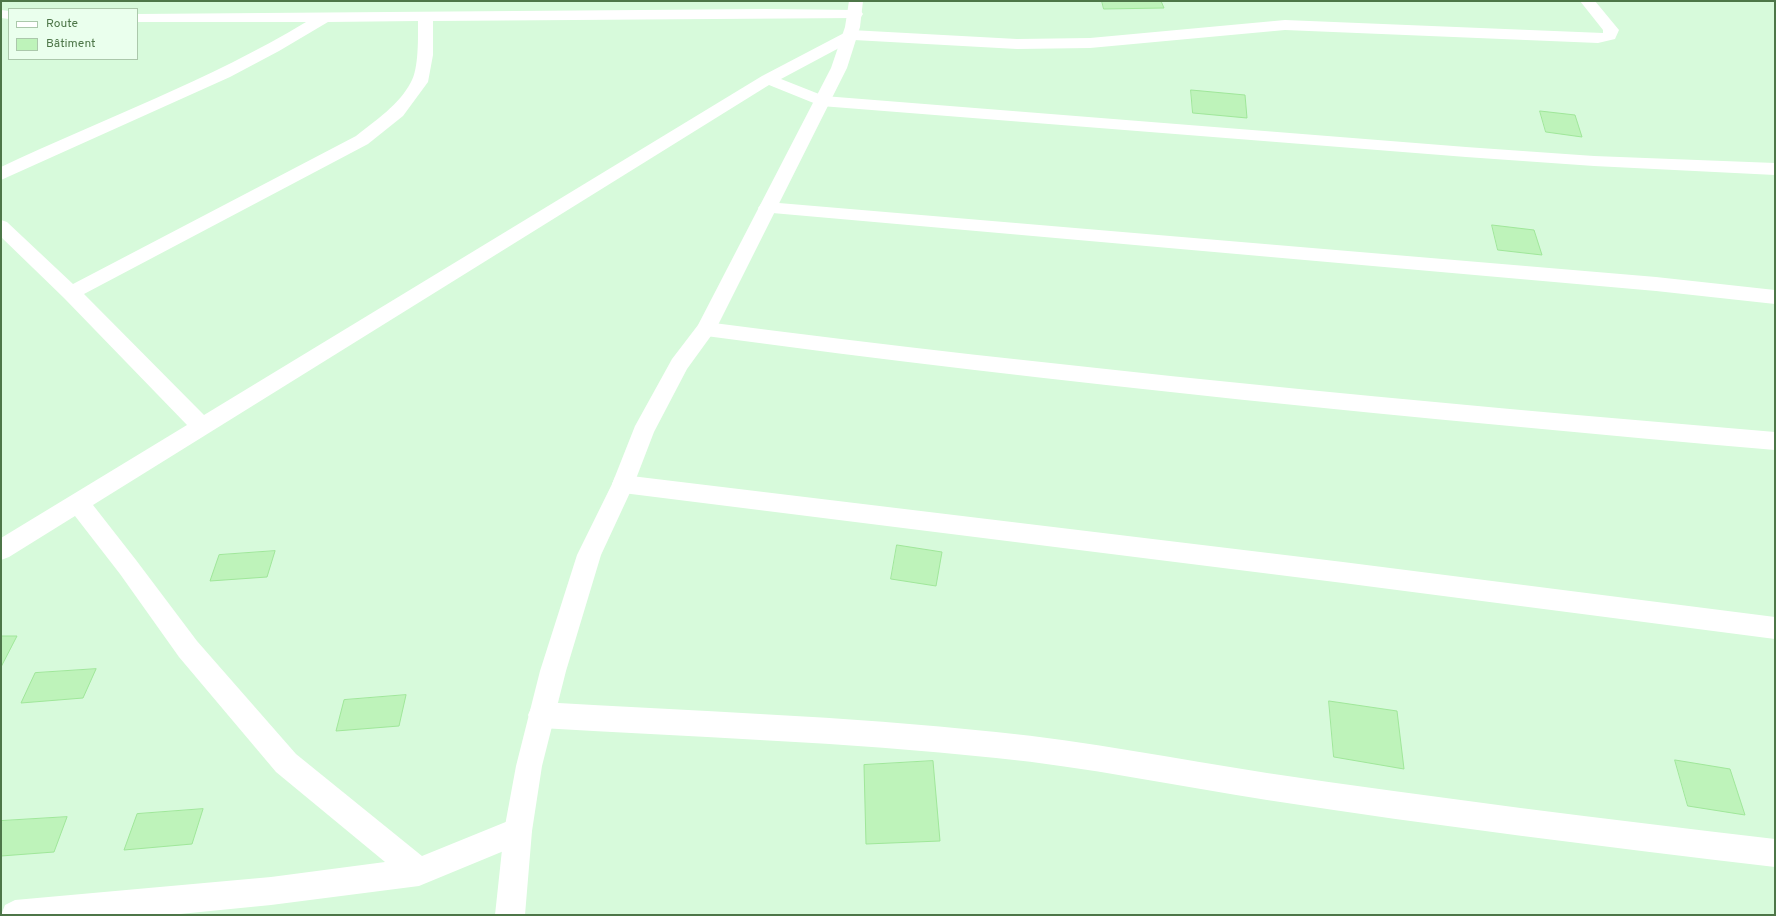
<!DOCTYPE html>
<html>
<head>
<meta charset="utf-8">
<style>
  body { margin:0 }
  #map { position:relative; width:1776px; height:916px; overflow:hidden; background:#e3fde7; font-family:Overpass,sans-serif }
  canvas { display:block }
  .frame { position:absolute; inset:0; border:2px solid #4d7648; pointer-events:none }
  .legend { position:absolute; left:8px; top:8px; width:130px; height:52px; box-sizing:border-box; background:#eaffed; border:1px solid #abc8ab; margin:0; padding:5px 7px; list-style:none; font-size:12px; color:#4d7648 }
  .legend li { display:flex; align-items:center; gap:8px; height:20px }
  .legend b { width:20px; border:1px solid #abc8ab }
</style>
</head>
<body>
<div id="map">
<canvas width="1776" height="916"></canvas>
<div class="frame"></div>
<ul class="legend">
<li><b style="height:5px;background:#fff"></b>Route</li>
<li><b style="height:11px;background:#bef3ba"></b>Bâtiment</li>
</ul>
</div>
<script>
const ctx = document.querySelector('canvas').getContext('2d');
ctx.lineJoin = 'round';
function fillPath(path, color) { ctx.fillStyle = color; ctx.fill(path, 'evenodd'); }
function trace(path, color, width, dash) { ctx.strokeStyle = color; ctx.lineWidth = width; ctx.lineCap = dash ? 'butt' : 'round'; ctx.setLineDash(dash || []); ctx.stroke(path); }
fillPath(new Path2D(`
  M1 1H1775V915H1ZM9 9H137V59H9Z`), '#d7fadb');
const building = new Path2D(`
  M1102 1H1161L1164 8 1104 9Z
  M1191 90 1245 95 1247 118 1193 113Z
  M1540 111 1575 115 1582 137 1546 132Z
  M1492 225 1534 230 1542 255 1498 250Z
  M897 545 942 552 936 586 891 579Z
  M275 551 267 577 210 581 219 555Z
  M1 636H17L1 667Z
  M96 669 83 698 21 703 35 673Z
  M406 695 399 726 336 731 344 700Z
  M1329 701 1397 711 1404 769 1334 757Z
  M1675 760 1730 769 1745 815 1688 806Z
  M933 761 940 841 866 844 864 765Z
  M203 809 192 844 124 850 137 814Z
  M67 817 54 852 1 856V821Z`);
fillPath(building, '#bef3ba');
trace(building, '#a0e79a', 1);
fillPath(new Path2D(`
  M1580 1H1595L1619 30 1615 39 1598 43 1285 30 1090 48 1017 49 854 40 781 79 824 96 1466 147 1594 156 1775 163V175L1594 166 1466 157 821 106 769 85 93 505 136 560 197 641 296 754 422 856 518 817 528 821 532 831 528 841 419 886 271 905 170 915H1L5 905 15 900 271 877 385 862 276 772 179 657 120 574 75 516 9 557 1 560V538L187 425 64 298 1 237V220L7 222 73 284 356 136C376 120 399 105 411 82 419 69 418 36 418 21L328 22 279 51 230 77 1 180V167C103 119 210 80 306 22H137V14L766 9 856 10 861 11 863 14 861 17 856 18 433 21V55L428 82 403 116 368 144 84 294 204 415 762 76 846 32 851 30 1017 39 1090 38 1285 20 1603 33V30Z
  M1 10 9 11V19L1 18Z
  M767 202 1656 277 1775 290V304L1656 291 761 212 758 208 761 204Z
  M706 322C1061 368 1418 402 1775 432V450C1418 419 1061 384 706 336L699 334 696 329 699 324Z
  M623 475 1343 562 1775 617V639L1343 583 623 493 615 491 612 484 615 477Z
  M541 702C693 711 845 716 996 732 1087 741 1177 759 1267 773 1436 798 1605 819 1775 839V867C1605 847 1436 826 1267 800 1177 786 1087 767 996 758 845 742 693 737 541 728L532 724 528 715 532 706Z`), '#fff');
fillPath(new Path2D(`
  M849 1H863L860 27 847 68 716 329 687 369 654 432 634 484 601 555 566 671 542 766 532 831 525 915H495L504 831 516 766 540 671 577 555 612 484 635 426 672 359 698 325 831 68 845 27Z`), '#fff');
</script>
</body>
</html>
